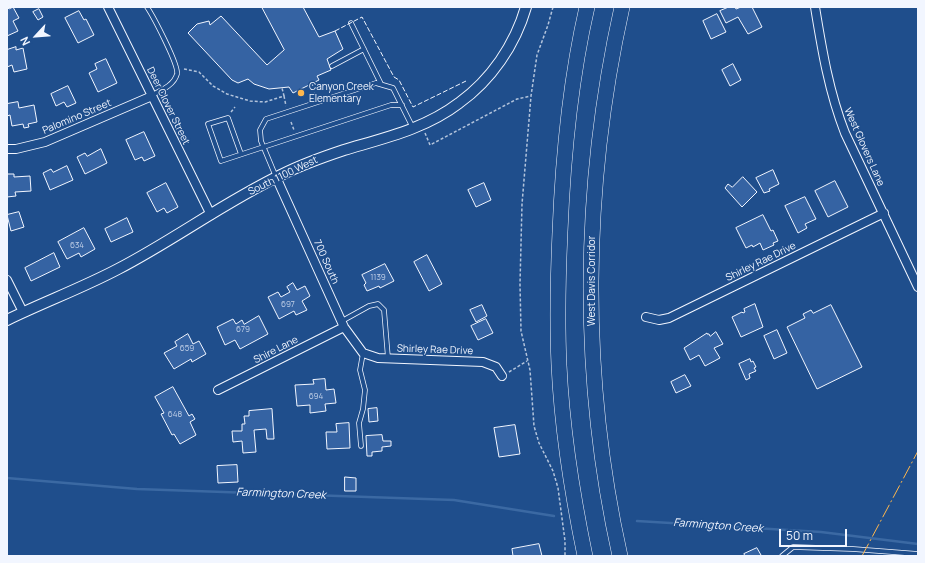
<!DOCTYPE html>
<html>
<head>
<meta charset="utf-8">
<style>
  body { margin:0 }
  #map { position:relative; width:925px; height:563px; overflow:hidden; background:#1f4e8c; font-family:Manrope,sans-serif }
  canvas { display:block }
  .frame { position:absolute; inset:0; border:8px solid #f2f6ff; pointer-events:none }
  .north { position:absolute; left:16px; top:16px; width:40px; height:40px; -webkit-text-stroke:3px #1f4e8c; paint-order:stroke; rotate:244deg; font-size:11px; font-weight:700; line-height:16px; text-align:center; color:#f2f6ff }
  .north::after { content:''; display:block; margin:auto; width:14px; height:18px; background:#f2f6ff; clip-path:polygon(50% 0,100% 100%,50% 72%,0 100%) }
  .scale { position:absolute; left:779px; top:529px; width:68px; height:18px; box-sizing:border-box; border:2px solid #f2f6ff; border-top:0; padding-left:5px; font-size:12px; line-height:14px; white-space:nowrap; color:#f2f6ff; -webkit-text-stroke:3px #1f4e8c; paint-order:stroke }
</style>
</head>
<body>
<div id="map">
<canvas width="925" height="563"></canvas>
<div class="frame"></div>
<div class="north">N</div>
<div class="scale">50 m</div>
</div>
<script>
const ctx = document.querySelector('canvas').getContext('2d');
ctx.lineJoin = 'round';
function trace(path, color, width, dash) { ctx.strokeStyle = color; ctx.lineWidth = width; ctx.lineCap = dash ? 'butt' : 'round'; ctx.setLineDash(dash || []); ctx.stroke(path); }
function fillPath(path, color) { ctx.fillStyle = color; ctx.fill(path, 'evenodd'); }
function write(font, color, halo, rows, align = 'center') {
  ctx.font = font + ' Manrope,sans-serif'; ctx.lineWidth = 3; ctx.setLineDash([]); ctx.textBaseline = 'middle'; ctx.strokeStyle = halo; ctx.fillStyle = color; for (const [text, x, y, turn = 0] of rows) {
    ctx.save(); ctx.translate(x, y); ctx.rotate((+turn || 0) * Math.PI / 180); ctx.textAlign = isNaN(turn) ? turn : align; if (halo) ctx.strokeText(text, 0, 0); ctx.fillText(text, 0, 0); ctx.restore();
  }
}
trace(new Path2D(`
  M7 478 137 489 454 500 554 516
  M637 521 821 532 918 544`), '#3b69a3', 2.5);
const building = new Path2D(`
  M7 7 9 9 13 7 19 18 13 21 18 31 7 36Z
  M262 7H303L319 37 335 31 343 49 327 59 331 70 317 76 319 80 293 93 289 87 269 89 254 84 248 79 238 83 232 80 188 33 197 24 209 21 210 25 221 16 267 65 284 50Z
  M729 7H735L736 9 741 7H752L762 27 748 34 738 17 726 23 720 11Z
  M39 9 43 17 38 20 33 12Z
  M79 11 84 20 86 19 94 35 78 43 65 18Z
  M717 14 726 32 711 39 703 21Z
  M16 47V50L23 48 27 69 14 72 12 65 7 67V50Z
  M106 59 117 83 98 92 89 73 97 69 95 64Z
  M733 64 741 80 730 86 722 70Z
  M68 86 76 103 67 107 64 102 56 106 51 94Z
  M18 102 19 108 34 105 37 122 28 124 29 127 24 128 23 124 12 126 10 115 7 116V104Z
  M144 132 155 156 144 161 142 157 135 160 126 140Z
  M101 149 107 163 85 174 77 157 85 153 87 156Z
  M67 166 73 180 50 190 43 173 51 169 53 172Z
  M773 170 779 184 769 189 770 191 764 193 756 178Z
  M7 174H14V177L30 176 31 191 15 192 16 196 7 197Z
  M743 177 757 192 742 207 725 188 728 184 732 187Z
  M835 181 848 207 828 217 815 191Z
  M166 183 178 207 167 213 164 208 157 212 147 193Z
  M484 183 491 200 476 207 468 190Z
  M805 197 816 219 805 224 807 228 798 233 785 206Z
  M19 212 24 227 11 231 7 215Z
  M763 215 771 231 773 230 778 241 773 243 774 245 763 250 760 243 753 247 752 245 746 248 736 228Z
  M127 218 133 232 111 242 105 229Z
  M84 228 95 249 81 257 79 253 67 259 58 242Z
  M54 253 60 267 31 281 25 268Z
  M427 255 442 284 429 291 414 262Z
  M385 264 394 281 380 288 379 286 367 291 364 285 366 283 362 275Z
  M293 283 297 290 305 286 310 296 302 301 307 310 296 315 294 311 279 319 268 297 278 292 281 297 290 292 287 287Z
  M755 304 763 327 741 337 732 317 742 312 743 313 745 312 744 309Z
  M482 305 487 316 476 322 470 310Z
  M831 305 862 367 817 389 787 327 805 318 803 314 811 310 813 313Z
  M259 316 268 334 240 349 235 340 225 345 217 327 233 319 236 324 242 320 244 324Z
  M486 319 493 333 478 340 471 326Z
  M777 330 787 353 774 359 764 336Z
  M716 332 723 344 714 348 720 358 705 366 699 355 690 360 684 348 707 333V334H709L710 336Z
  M188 334 193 344 199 341 206 354 192 362 191 359 174 369 164 353 177 346 175 342Z
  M750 359 751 362 753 361 756 367 754 368 756 371 749 374 750 378 746 380 739 364Z
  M685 375 691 386 676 393 671 382Z
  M325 379 326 390 334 389 336 403 325 404 326 411 310 413V405L297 406 295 385 314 384 313 380Z
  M173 387 189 416 192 414 195 419 190 422 196 435 180 444 174 434 172 435 161 414 164 413 155 397Z
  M377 408 378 421 369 422 368 409Z
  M272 409 274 439H267L266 429 254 430 256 452 243 453 242 441 233 442 232 431H242V424H245L244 416H249V411Z
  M349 423 350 448 327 449 326 432H337L336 424Z
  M515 425 520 454 499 457 494 428Z
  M382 435 383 441H391V446L382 447V451L372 452V456H367L366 436Z
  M237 465 238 482 218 483 217 466Z
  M345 477 356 478V491H345Z
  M539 544 542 556H513L512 549Z
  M757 548 761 555 758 556H745L744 554Z`);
fillPath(building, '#3563a3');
trace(building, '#f2f6ff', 1);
const service = new Path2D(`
  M147 7C153 16 179 65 177 74 174 85 162 90 152 95
  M351 23 381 84
  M332 66 364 49
  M241 154 228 118 208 124 221 161 391 105H402
  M276 177 261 141 260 130 266 119 376 83 393 88 413 128
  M342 321 369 306 378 304 384 310 388 358
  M361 446 359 423 363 409 365 390 360 370 363 353
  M782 556 793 547 853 549 918 554`);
const minor = new Path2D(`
  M108 7 211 215
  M815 7C822 50 829 92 845 133L918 287
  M7 149H16L45 142 152 96
  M276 177 344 327 363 353 378 358 483 362 496 367 502 376
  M7 280 23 312
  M646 317 659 320 669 318 884 213
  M218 390 344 327`);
const tertiary = new Path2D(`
  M7 320C44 302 82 288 118 269 174 240 226 201 283 174 303 164 323 157 344 150 384 138 425 129 459 103 491 80 515 45 526 7`);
const motorway = new Path2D(`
  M585 556C572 493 562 429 559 365 557 320 558 276 560 232 563 156 570 81 587 7
  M620 556C580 376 582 187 622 7`);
trace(service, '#f2f6ff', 5.5);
trace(minor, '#f2f6ff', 10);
trace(tertiary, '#f2f6ff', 12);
trace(motorway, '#f2f6ff', 16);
trace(new Path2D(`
  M553 7 548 25 537 55 531 96 522 204 520 284 521 331 530 370 534 426 539 443 553 471 558 488 565 541V556
  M184 69 199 72 213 86 227 94 250 101 265 102 284 96 282 88
  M312 83 315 96
  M284 96 286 106
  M231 112 235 107
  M291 122 294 130
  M425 133 430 145 517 99 531 96
  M509 372 527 361`), '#b3c4dc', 1.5, [3, 2]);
trace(service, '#1f4e8c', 4);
trace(minor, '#1f4e8c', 8);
trace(tertiary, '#1f4e8c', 10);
trace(motorway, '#1f4e8c', 15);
trace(new Path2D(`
  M335 31 362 17 394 77 399 80 413 107 466 81`), '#f2f6ff', 1, [5, 2]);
trace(new Path2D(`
  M862 556 918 451`), '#ffb74d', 1, [14, 3, 2, 3]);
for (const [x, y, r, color] of [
  [301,93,4,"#ffb74d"]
]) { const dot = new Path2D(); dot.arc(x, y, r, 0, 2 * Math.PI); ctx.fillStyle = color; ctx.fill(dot); trace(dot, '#1f4e8c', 1.5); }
write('8px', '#c3d1e8', null, [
  ["634",77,246],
  ["1139",378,278],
  ["697",288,305],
  ["679",243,330],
  ["659",187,349],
  ["694",316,397],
  ["648",175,415]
]);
write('10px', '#f2f6ff', '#1f4e8c', [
  ["Canyon Creek",309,87],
  ["Elementary",309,99]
], 'left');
write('10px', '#f2f6ff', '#1f4e8c', [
  ["Deer Clover Street",168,106,64],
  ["Palomino Street",77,117,-23],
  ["West Glovers Lane",864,147,66],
  ["South 1100 West",283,176,-26],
  ["700 South",326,262,66],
  ["Shirley Rae Drive",761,262,-26],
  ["West Davis Corridor",592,281,-90],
  ["Shire Lane",276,350,-27],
  ["Shirley Rae Drive",435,350,2]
]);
write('italic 11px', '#f2f6ff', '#1f4e8c', [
  ["Farmington Creek",281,494,2],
  ["Farmington Creek",718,526,4]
]);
</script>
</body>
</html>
